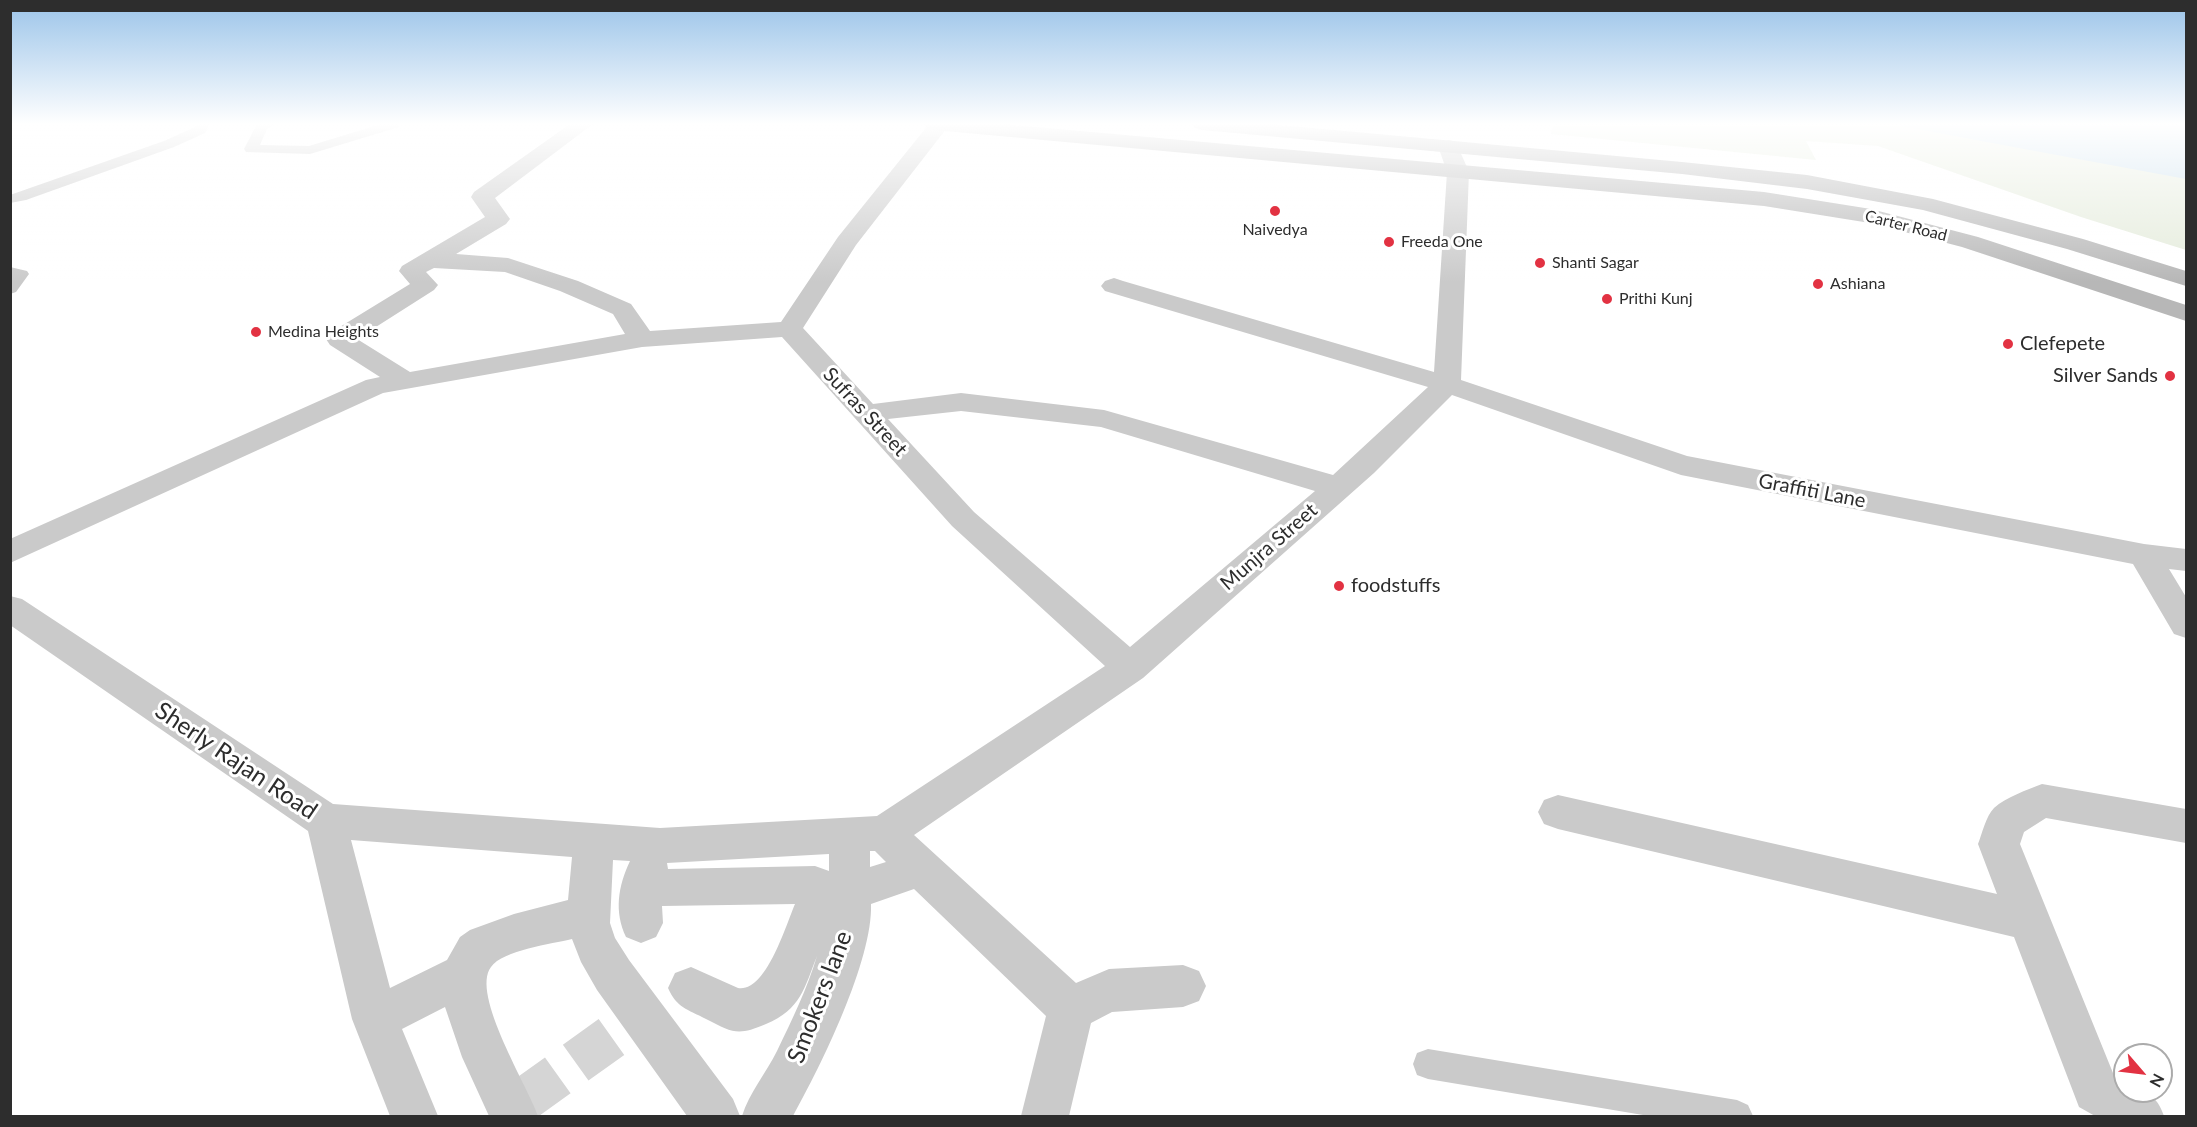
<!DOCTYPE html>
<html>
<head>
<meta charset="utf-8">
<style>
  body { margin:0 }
  #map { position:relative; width:2197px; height:1127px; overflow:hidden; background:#fff; font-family:Lato,sans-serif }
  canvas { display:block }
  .frame { position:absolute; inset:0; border:12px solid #2d2d2d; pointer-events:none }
  .north { position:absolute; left:2113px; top:1043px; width:60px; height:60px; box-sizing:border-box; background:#fff; border:2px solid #ababab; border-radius:50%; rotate:118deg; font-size:16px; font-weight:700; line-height:24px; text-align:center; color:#2d2d2d }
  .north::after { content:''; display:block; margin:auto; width:21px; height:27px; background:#e23242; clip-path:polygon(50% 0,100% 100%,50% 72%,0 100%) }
</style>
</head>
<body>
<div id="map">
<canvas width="2197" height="1127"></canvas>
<div class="frame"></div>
<div class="north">N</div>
</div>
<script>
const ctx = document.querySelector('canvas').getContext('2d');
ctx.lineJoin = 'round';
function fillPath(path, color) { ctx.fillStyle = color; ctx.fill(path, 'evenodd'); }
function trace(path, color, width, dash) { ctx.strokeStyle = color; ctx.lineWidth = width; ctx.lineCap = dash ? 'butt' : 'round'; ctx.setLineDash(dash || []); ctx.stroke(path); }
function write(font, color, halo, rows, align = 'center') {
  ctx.font = font + ' Lato,sans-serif'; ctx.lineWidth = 6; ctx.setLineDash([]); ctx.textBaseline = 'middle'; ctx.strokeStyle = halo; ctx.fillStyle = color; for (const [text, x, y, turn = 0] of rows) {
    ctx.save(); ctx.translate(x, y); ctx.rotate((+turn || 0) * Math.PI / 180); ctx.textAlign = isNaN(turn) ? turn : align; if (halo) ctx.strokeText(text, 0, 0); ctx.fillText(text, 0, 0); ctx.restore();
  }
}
fillPath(new Path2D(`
  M1553 124H2186V250L2081 217 1878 146 1806 141 1816 160 1551 134Z`), '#e4ebdb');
fillPath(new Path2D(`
  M1890 124H2186V179Z`), '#c7ddeb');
trace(new Path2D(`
  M522 1101 631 1023`), '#d5d5d5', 44, [44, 22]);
fillPath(new Path2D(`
  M198 124H210L205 133 174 147 26 200 10 203V195L164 141 195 127Z
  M257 124H274L267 129 260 145 309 146 381 124H400L399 127 310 154 246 152 244 149Z
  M10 267 27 271 29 274 16 292 10 294Z
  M1428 1049 1737 1100 1748 1105 1753 1116H1649L1428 1079 1417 1075 1413 1064 1417 1053Z`), '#cacaca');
fillPath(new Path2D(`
  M570 124H593L495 198 510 219 506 224 456 254 508 258 578 281 631 304 650 331 781 322 838 237 929 124H950L856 245 803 328 873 404 961 393 1104 410 1333 475 1428 387 1105 291 1101 286 1105 281 1114 278 1123 281 1434 372 1447 172 1438 146 1442 142 1449 140 1456 142 1469 172 1461 380 1687 456 2144 544 2186 549V571L2169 569 2186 597V638L2174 634 2133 564 1681 475 1452 395 1374 473 1143 678 914 835 1076 983 1109 969 1183 965 1199 971 1206 986 1199 1001 1183 1007 1112 1012 1091 1023 1069 1116H1021L1046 1016 914 889 871 904C873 960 821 1066 793 1116H742C749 1093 766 1073 777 1051 792 1020 807 989 817 956 804 989 801 1009 766 1024 738 1036 733 1033 706 1019 687 1009 677 1008 668 988L675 973 691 967 738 988C766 993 786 925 795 904L662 906 663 923 656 937 641 943 626 937C614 912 618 886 630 861L613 860 610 923 615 938 629 960 733 1099 740 1116H687L597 990 581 962 572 939C552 944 503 950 491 967 470 994 529 1088 538 1116H489L462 1057 445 1007 402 1029 438 1116H390L352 1019 308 831 10 625V596L22 599 333 804 660 828 877 816 1105 666 952 526 782 337 642 347 383 393 10 563V539L366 380 380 377 330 345 326 339 330 333 410 284 399 271 402 266 485 217 471 197 474 192ZM434 268 505 272 560 291 613 314 625 334 410 372 357 339 434 290 438 285 426 272ZM961 411 1101 427 1315 491 1130 647 974 512 888 419ZM351 840 572 857 568 900 514 914 470 930 460 937 447 960 390 988ZM870 851H875L886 862 870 867ZM829 854V871L815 866 668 869 667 863Z
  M2042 784 2186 809V843L2046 818 2024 832 2020 844 2113 1073 2125 1080V1091C2147 1091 2157 1095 2164 1116H2095L2079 1107 2014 937 1558 829 1544 824 1538 812 1544 800 1558 795 1997 894 1978 844C1982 834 1986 816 1994 808 2006 797 2027 790 2042 784Z`), '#cacaca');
fillPath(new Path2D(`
  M924 124H1002L1764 192 1871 209 1978 237 2186 305V321L1962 247 1870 223 1764 206 934 130 927 128Z
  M1192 124H1269L1682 162 1807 175 1933 199 2083 239 2186 271V286L2067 249 1923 210 1807 189 1682 174 1202 130 1195 128Z`), '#b7b7b7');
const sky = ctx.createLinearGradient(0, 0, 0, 282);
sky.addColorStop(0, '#9bc4e9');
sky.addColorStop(0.44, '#fff');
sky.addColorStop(1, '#ffffff00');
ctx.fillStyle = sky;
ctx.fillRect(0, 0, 2197, 282);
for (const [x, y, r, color] of [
  [1275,211,6,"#e23242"],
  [1389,242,6,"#e23242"],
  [1540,263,6,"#e23242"],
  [1818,284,6,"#e23242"],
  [1607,299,6,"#e23242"],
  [256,332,6,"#e23242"],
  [2008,344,6,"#e23242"],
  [2170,376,6,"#e23242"],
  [1339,586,6,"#e23242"]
]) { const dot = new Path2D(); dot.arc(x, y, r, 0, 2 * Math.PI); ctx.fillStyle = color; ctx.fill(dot); trace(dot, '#fff', 2); }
write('16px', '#2d2d2d', '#fff', [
  ["Carter Road",1906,226,14]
]);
write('16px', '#2d2d2d', '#fff', [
  ["Naivedya",1275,230,"center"],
  ["Freeda One",1401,242],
  ["Shanti Sagar",1552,263],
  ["Ashiana",1830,284],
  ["Prithi Kunj",1619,299],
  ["Medina Heights",268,332]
], 'left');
write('20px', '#2d2d2d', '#fff', [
  ["Clefepete",2020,344],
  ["Silver Sands",2158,376,"right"],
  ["foodstuffs",1351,586]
], 'left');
write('20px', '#2d2d2d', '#fff', [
  ["Sufras Street",865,412,47],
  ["Graffiti Lane",1812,491,11],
  ["Munjra Street",1269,547,-41]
]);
write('24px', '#2d2d2d', '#fff', [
  ["Sherly Rajan Road",236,761,34],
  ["Smokers lane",820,997,-69]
]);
</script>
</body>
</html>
